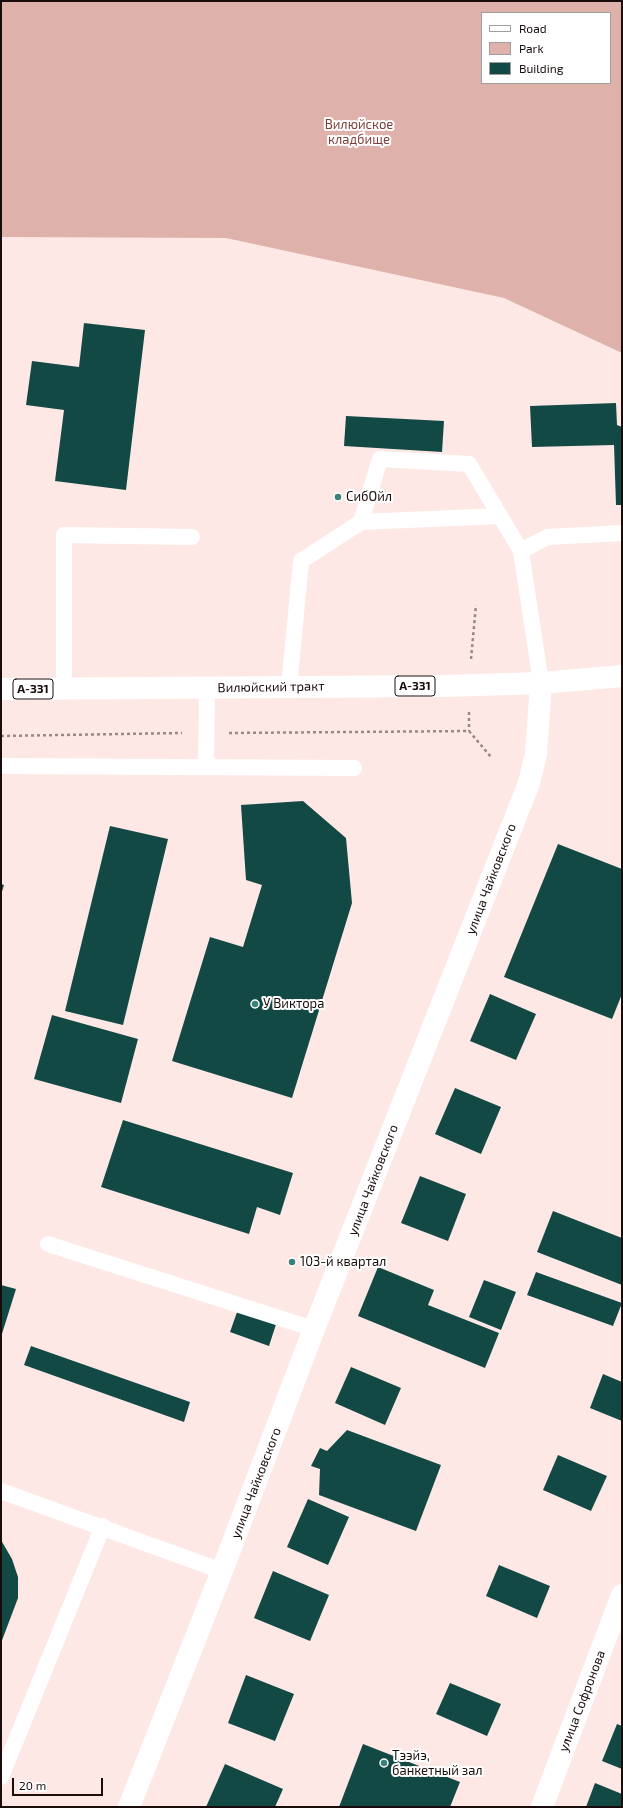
<!DOCTYPE html>
<html>
<head>
<meta charset="utf-8">
<style>
  body { margin:0 }
  #map { position:relative; width:623px; height:1808px; overflow:hidden; background:#fee8e5; font-family:"Exo 2",sans-serif }
  canvas { display:block }
  .frame { position:absolute; inset:0; border:2px solid #190d0c; pointer-events:none }
  .legend { position:absolute; left:481px; top:12px; width:130px; height:72px; box-sizing:border-box; background:#fff; border:1px solid #a39e9e; margin:0; padding:5px 7px; list-style:none; font-size:12px; color:#190d0c }
  .legend li { display:flex; align-items:center; gap:8px; height:20px }
  .legend b { width:20px; border:1px solid #a39e9e }
  .scale { position:absolute; left:12px; top:1778px; width:91px; height:18px; box-sizing:border-box; border:2px solid #190d0c; border-top:0; padding-left:5px; font-size:12px; line-height:14px; white-space:nowrap; color:#190d0c; -webkit-text-stroke:3px #fff; paint-order:stroke }
</style>
</head>
<body>
<div id="map">
<canvas width="623" height="1808"></canvas>
<div class="frame"></div>
<ul class="legend">
<li><b style="height:5px;background:#fff"></b>Road</li>
<li><b style="height:11px;background:#deb2ab"></b>Park</li>
<li><b style="height:11px;background:#134945"></b>Building</li>
</ul>
<div class="scale">20 m</div>
</div>
<script>
const ctx = document.querySelector('canvas').getContext('2d');
ctx.lineJoin = 'round';
function fillPath(path, color) { ctx.fillStyle = color; ctx.fill(path, 'evenodd'); }
function trace(path, color, width, dash) { ctx.strokeStyle = color; ctx.lineWidth = width; ctx.lineCap = dash ? 'butt' : 'round'; ctx.setLineDash(dash || []); ctx.stroke(path); }
function write(font, color, halo, rows, align = 'center') {
  ctx.font = font + ' "Exo 2",sans-serif'; ctx.lineWidth = 4; ctx.setLineDash([]); ctx.textBaseline = 'middle'; ctx.strokeStyle = halo; ctx.fillStyle = color; for (const [text, x, y, turn = 0] of rows) {
    ctx.save(); ctx.translate(x, y); ctx.rotate((+turn || 0) * Math.PI / 180); ctx.textAlign = isNaN(turn) ? turn : align; if (halo) ctx.strokeText(text, 0, 0); ctx.fillText(text, 0, 0); ctx.restore();
  }
}
fillPath(new Path2D(`
  M1 1H622V353L504 298 226 238 1 237ZM482 13H610V83H482Z`), '#deb2ab');
fillPath(new Path2D(`
  M84 323 145 330 126 490 55 481 64 410 26 405 32 361 79 367Z
  M616 403 617 425 622 427V505H616L614 445 532 447 530 406Z
  M346 416 444 421 442 452 344 446Z
  M303 801 346 838 352 903 292 1098 172 1061 210 937 243 947 262 885 246 880 241 805Z
  M110 826 168 839 123 1025 65 1011Z
  M558 844 622 869V994L612 1019 504 977Z
  M1 884 4 885 1 895Z
  M490 994 536 1014 516 1060 470 1041Z
  M52 1015 138 1039 121 1103 34 1079Z
  M455 1088 501 1107 481 1154 435 1134Z
  M123 1120 293 1173 280 1215 257 1207 249 1234 101 1187Z
  M420 1176 466 1194 448 1241 401 1223Z
  M553 1211 622 1238V1285L537 1252Z
  M378 1267 434 1290 428 1305 499 1333 485 1368 358 1316Z
  M536 1272 622 1303 613 1326 527 1295Z
  M484 1280 516 1292 501 1330 469 1317Z
  M1 1285 16 1289 1 1337Z
  M242 1298 280 1312 269 1346 230 1332Z
  M31 1346 190 1402 184 1422 24 1365Z
  M351 1367 401 1388 385 1425 335 1403Z
  M603 1374 622 1382V1421L590 1408Z
  M347 1430 441 1465 416 1531 319 1495 320 1469 311 1466 320 1448 327 1451Z
  M558 1455 607 1476 591 1511 543 1490Z
  M308 1499 349 1517 328 1565 287 1547Z
  M1 1540 12 1559 18 1577V1598L1 1643Z
  M499 1565 550 1586 537 1618 486 1596Z
  M273 1571 329 1595 310 1641 254 1618Z
  M246 1675 294 1694 275 1741 228 1723Z
  M450 1683 501 1704 487 1736 436 1714Z
  M617 1724 622 1726V1769L602 1761Z
  M363 1744 460 1782 450 1807H339Z
  M225 1764 283 1789 275 1807H206Z
  M595 1783 622 1794V1807H586Z`), '#134945');
trace(new Path2D(`
  M471 659 476 605
  M469 712V731
  M229 733 469 731 491 757
  M1 736 182 733`), '#998785', 2.5, [3, 3]);
trace(new Path2D(`
  M361 522 500 516
  M521 551 547 537 622 533
  M289 687 301 561 361 522 380 459 469 464 521 551 541 683
  M64 688V535L192 537
  M1 766 354 768
  M206 767 207 688
  M48 1244 314 1329
  M1 1491 222 1571
  M1 1777 103 1526`), '#fff', 16);
trace(new Path2D(`
  M542 1807 622 1595`), '#fff', 22);
trace(new Path2D(`
  M129 1807 222 1571 314 1329 529 783 536 754 541 683`), '#fff', 22);
trace(new Path2D(`
  M1 689 444 686 541 683 622 676`), '#fff', 22);
for (const [x, y, r, color] of [
  [338,497,4,"#3a817b"],
  [255,1004,4,"#3a817b"],
  [292,1262,4,"#3a817b"],
  [384,1763,4,"#3a817b"]
]) { const dot = new Path2D(); dot.arc(x, y, r, 0, 2 * Math.PI); ctx.fillStyle = color; ctx.fill(dot); trace(dot, '#fff', 1.5); }
for (const [x, y, w] of [
  [415,686,40],
  [33,689,40]
]) { const box = new Path2D(); box.roundRect(x - w / 2, y - 10, w, 20, 3); ctx.fillStyle = '#fff'; ctx.fill(box); trace(box, '#190d0c', 1); }
write('bold 12px', '#190d0c', null, [
  ["А-331",415,686],
  ["А-331",33,689]
]);
write('13px', '#7c3f38', '#fff', [
  ["Вилюйское",359,125],
  ["кладбище",359,140]
]);
write('13px', '#190d0c', '#fff', [
  ["СибОйл",346,497],
  ["У Виктора",263,1004],
  ["103-й квартал",300,1262],
  ["Тээйэ,",392,1756],
  ["банкетный зал",392,1771]
], 'left');
write('13px', '#190d0c', '#fff', [
  ["Вилюйский тракт",271,687,-1],
  ["улица Чайковского",491,879,-69],
  ["улица Чайковского",373,1180,-69],
  ["улица Чайковского",256,1483,-69],
  ["улица Софронова",582,1701,-69]
]);
</script>
</body>
</html>
